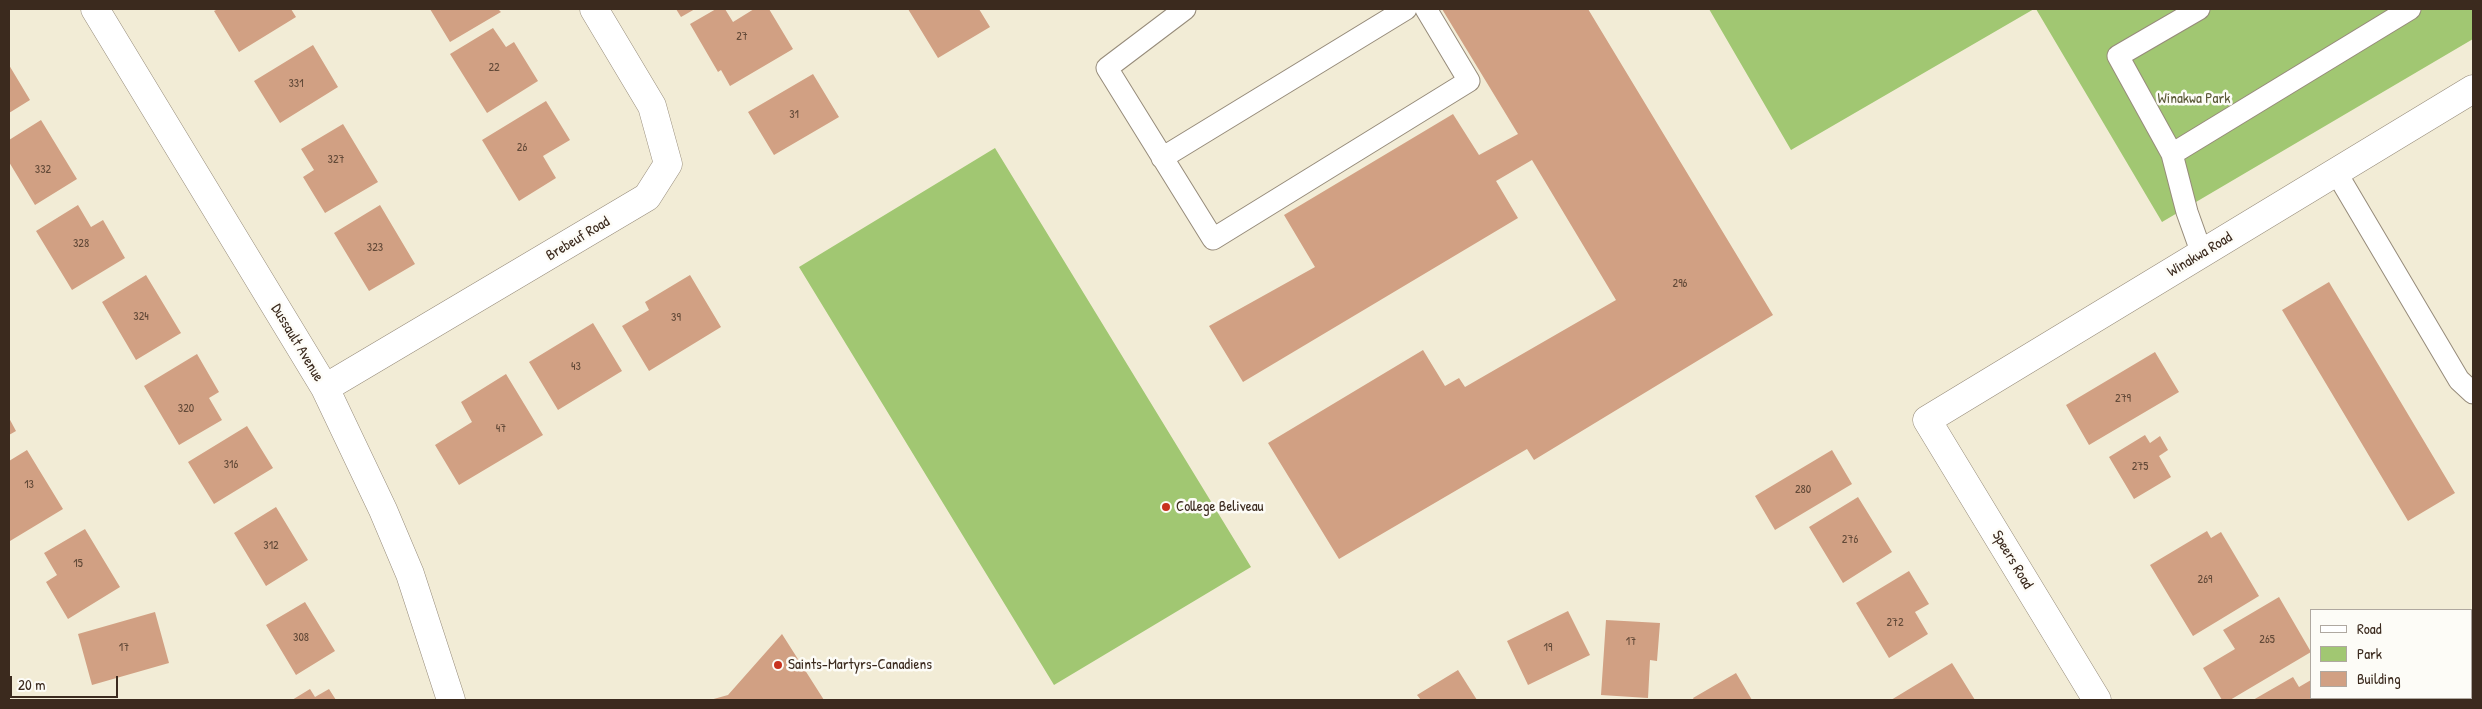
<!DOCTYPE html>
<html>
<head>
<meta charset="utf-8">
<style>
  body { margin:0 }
  #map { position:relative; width:2482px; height:709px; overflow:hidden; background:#f2ecd6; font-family:"Patrick Hand",sans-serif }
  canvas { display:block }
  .frame { position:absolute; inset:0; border:10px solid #3b2a1e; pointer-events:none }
  .legend { position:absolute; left:2310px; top:609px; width:162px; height:90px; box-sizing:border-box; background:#fdfcf7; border:1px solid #afa8a0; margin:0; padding:6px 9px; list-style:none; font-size:15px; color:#3b2a1e }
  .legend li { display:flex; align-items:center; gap:10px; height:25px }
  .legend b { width:25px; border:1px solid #afa8a0 }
  .scale { position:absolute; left:10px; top:676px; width:108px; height:22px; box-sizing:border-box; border:2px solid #3b2a1e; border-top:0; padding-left:6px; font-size:15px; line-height:18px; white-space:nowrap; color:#3b2a1e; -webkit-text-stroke:4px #fdfcf7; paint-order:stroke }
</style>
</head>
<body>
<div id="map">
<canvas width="2482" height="709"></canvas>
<div class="frame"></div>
<ul class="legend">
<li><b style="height:6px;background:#fff"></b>Road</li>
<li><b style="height:14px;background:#a1c772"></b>Park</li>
<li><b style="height:14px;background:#d1a083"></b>Building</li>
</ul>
<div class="scale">20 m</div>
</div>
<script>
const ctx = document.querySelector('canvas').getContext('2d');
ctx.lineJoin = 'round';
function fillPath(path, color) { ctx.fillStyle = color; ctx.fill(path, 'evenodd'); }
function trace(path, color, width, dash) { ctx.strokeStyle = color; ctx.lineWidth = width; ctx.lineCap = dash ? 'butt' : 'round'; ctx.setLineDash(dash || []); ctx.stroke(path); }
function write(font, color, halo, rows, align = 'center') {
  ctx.font = font + ' "Patrick Hand",sans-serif'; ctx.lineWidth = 5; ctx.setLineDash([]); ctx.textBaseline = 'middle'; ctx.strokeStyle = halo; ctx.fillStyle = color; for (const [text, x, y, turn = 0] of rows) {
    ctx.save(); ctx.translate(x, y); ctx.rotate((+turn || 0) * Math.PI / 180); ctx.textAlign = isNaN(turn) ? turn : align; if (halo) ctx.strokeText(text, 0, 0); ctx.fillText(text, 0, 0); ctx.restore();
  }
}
fillPath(new Path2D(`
  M1709 9H2034L1791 150Z
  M2036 9H2473V39L2162 222Z
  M995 148 1251 567 1054 685 799 267Z`), '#a1c772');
fillPath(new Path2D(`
  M218 9H291L296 17 239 52 214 11Z
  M430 9H498L501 12 450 42Z
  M676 9H695L681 17Z
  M716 9H725L733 22 754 9H769L793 49 730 86 721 70 718 72 690 24Z
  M908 9H979L990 27 938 58Z
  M1442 9H1588L1773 315 1534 460 1527 449 1339 559 1268 443 1423 350 1445 386 1459 378 1465 387 1616 300 1532 160 1496 181 1518 218 1243 382 1209 326 1315 267 1284 215 1453 114 1479 155 1518 134Z
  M493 28 506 47 514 42 538 81 487 113 450 54Z
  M313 45 338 87 280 123 254 81Z
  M9 65 30 100 9 113Z
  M813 74 839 117 774 155 748 112Z
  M546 101 570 140 543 156 556 178 519 201 482 140Z
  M41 120 77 179 35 205 9 162V140Z
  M343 124 378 182 325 213 303 177 314 170 301 149Z
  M78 205 91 227 103 220 125 258 72 290 36 231Z
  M380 205 415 264 369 291 334 233Z
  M146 275 181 333 136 360 102 302Z
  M690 275 721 327 649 371 622 326 649 310 645 302Z
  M2329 282 2455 493 2408 521 2282 310Z
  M593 323 622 371 558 410 529 362Z
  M2155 352 2179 392 2089 445 2066 405Z
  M197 354 219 392 209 398 222 420 179 445 144 386Z
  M506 374 543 435 459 485 435 445 472 422 461 402Z
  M9 418 16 431 9 435Z
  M247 426 273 468 214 504 188 462Z
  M2145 435 2150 443 2160 436 2168 450 2159 456 2171 477 2134 499 2109 457Z
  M27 450 63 509 10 541 9 461Z
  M1832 450 1852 484 1775 530 1755 496Z
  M1858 497 1892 552 1843 583 1809 527Z
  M276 507 308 560 266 586 234 533Z
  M85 529 120 587 68 619 46 582 57 575 44 553Z
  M2207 531 2211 538 2221 532 2259 596 2193 636 2150 565Z
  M1909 571 1929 604 1915 612 1928 634 1889 658 1856 603Z
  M2279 597 2311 652 2230 700H2222L2203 668 2235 649 2223 630Z
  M305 602 335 651 296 675 266 625Z
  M1568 611 1590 655 1528 685 1507 641Z
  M155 612 169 663 92 685 78 634Z
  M1606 620 1660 623 1657 661 1650 660 1648 698 1601 695Z
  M782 634 824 700H710L728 695Z
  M1952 663 1975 700H1891Z
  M1458 670 1477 700H1421L1417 695Z
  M1736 673 1752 700H1694L1693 698Z
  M2293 677 2299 687 2311 680V698H2322L2323 700H2253Z
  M310 689 315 697 329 689 336 700H292Z`), '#d1a083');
const service = new Path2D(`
  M1185 9 1107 68 1213 239 1469 81 1426 9
  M2199 9 2118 56 2172 154 2410 9
  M2172 154 2187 212 2202 254
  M1162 158 1406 9
  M2336 172 2459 380 2473 393`);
const minor = new Path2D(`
  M95 9 325 388 383 510 410 574 451 700
  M325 388 647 197 668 164 652 106 594 9
  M2097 700 1927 420 2473 89`);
trace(service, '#968b7a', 23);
trace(minor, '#968b7a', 29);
trace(service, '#fff', 21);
trace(minor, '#fff', 28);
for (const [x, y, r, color] of [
  [1166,507,5,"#c8321e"],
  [778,665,5,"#c8321e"]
]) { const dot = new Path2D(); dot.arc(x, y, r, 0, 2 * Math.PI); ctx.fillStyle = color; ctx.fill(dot); trace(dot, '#fdfcf7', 2); }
write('12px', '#604837', null, [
  ["27",742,37],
  ["22",494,68],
  ["331",296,84],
  ["31",794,115],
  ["26",522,148],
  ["327",336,160],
  ["332",43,170],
  ["328",81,244],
  ["323",375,248],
  ["296",1680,284],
  ["324",141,317],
  ["39",676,318],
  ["43",576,367],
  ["279",2123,399],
  ["320",186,409],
  ["47",501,429],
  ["316",231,465],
  ["275",2140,467],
  ["13",29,485],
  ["280",1803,490],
  ["276",1850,540],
  ["312",271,546],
  ["15",78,564],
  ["269",2205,580],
  ["272",1895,623],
  ["308",301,638],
  ["265",2267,640],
  ["17",1631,642],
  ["17",124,648],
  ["19",1548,648]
]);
write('15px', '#5a5937', '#fdfcf7', [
  ["Winakwa Park",2194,99]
]);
write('15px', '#3b2a1e', '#fdfcf7', [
  ["Brebeuf Road",578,239,-31],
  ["Winakwa Road",2200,255,-31],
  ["Dussault Avenue",297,343,59],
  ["Speers Road",2012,560,59]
]);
write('15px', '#3b2a1e', '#fdfcf7', [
  ["College Beliveau",1176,507],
  ["Saints-Martyrs-Canadiens",788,665]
], 'left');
</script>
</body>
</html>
